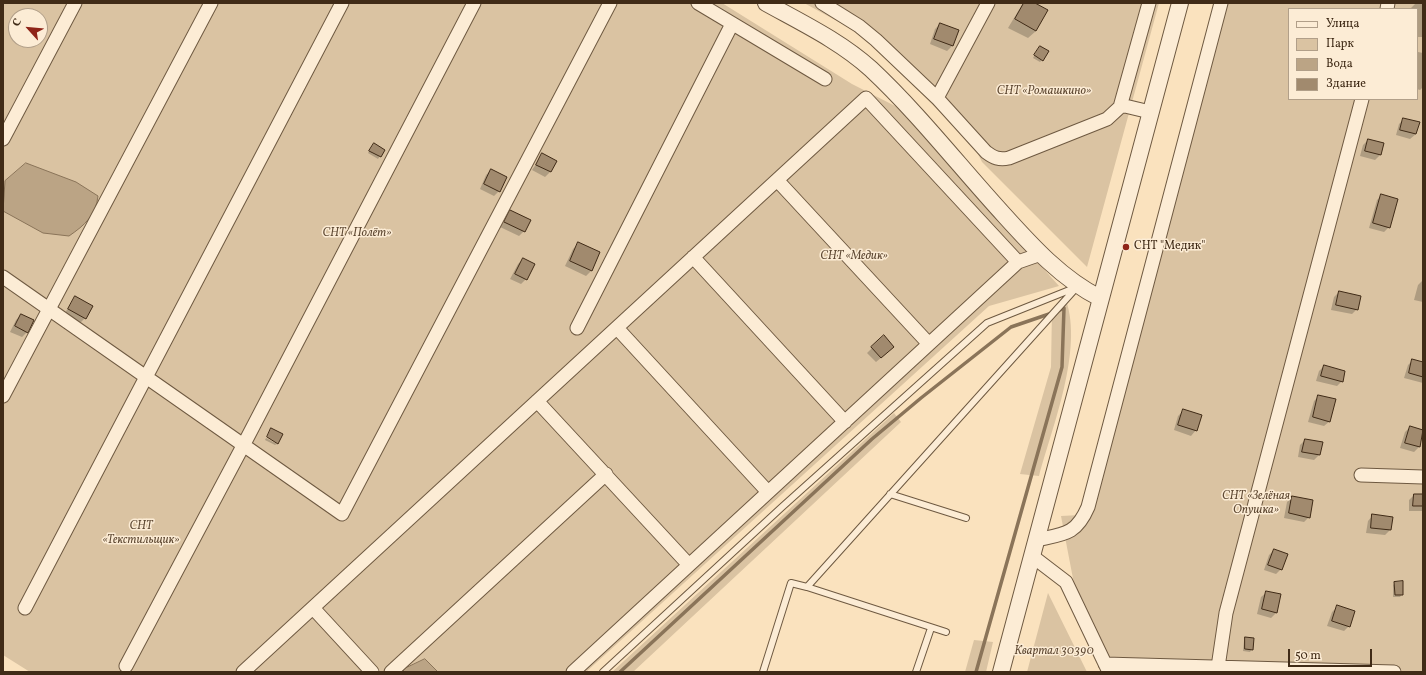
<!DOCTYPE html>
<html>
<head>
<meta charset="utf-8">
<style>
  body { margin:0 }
  #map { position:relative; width:1426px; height:675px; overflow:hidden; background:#fae2be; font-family:Vollkorn,serif }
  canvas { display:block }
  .frame { position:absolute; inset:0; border:4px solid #402b17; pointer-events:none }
  .legend { position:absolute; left:1288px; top:8px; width:130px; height:92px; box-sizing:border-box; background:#fcecd5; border:1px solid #b19f89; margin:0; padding:5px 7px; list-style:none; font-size:12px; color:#402b17 }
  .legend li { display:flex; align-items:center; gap:8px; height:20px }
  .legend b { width:20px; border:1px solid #b19f89 }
  .north { position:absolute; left:8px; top:8px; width:40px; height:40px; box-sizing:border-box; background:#fcecd5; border:1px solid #b19f89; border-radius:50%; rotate:297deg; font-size:11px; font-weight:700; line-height:16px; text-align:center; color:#402b17 }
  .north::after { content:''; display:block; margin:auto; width:14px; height:18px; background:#8f2418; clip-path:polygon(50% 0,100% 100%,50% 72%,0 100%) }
  .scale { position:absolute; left:1288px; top:649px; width:84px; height:18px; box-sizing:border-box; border:2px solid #402b17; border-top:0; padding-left:5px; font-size:12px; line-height:14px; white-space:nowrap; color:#402b17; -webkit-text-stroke:3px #fcecd5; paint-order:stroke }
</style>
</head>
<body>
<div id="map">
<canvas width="1426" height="675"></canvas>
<div class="frame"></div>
<ul class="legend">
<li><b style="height:5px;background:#fcecd5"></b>Улица</li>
<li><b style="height:11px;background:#dac3a2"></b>Парк</li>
<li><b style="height:11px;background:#bba485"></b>Вода</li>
<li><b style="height:11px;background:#a18a6e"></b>Здание</li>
</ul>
<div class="north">С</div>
<div class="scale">50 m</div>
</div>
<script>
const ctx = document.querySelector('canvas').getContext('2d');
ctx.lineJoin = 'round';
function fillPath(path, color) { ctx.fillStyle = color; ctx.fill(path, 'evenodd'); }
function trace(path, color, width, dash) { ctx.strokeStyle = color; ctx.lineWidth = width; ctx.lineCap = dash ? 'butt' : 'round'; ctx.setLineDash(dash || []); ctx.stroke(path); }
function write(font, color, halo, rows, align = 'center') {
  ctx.font = font + ' Vollkorn,serif'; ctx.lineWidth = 3; ctx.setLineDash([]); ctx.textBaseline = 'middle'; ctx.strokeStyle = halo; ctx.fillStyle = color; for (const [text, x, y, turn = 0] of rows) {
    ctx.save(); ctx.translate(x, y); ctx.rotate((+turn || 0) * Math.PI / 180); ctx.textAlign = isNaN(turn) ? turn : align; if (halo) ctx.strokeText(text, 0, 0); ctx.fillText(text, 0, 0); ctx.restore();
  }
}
fillPath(new Path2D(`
  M3 3H722L852 84 901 109 1059 286 989 306 586 672H30L3 655ZM16 16H40V40H16Z
  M804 3H1159L1087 267 982 162 973 144 859 33Z
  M1214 3H1423V672H1115L1075 589 1061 516 1080 515ZM1289 9H1417V99H1289Z
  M1066 300C1083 350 1053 425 1039 476L1020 474 1051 367 1052 310Z
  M894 413 901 422 633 672H612Z
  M1048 593 1087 672H1027Z
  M974 640 993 642 986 672H965Z`), '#dac3a2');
const water = new Path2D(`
  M26 163 76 182 98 196C96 215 85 225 69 236L43 233 3 211 5 181Z
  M425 659 438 672H403L404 669Z`);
fillPath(water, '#bba485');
trace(water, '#8a7459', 1);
fillPath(new Path2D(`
  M1023 3H1033L1036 31 1028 38 1008 28Z
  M1416 3H1423V37H1417V9H1410Z
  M940 24 958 31 952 46 947 51 930 44 935 29Z
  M1038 49 1042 60 1040 62 1033 58Z
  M1418 52 1423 53V87L1420 90 1417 89Z
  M1404 119 1416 134 1410 139 1396 135 1399 124Z
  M1368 140 1380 155 1375 160 1360 156 1363 145Z
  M372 147 384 150 378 159 368 153Z
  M543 154 550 172 545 177 532 170Z
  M491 170 499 191 494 196 480 189 486 175Z
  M1382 195 1389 227 1384 232 1369 228 1377 200Z
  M511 211 524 231 519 236 500 227Z
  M578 244 591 271 586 276 565 266 573 249Z
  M523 259 526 279 521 284 510 279 518 264Z
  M1423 280V302L1414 300 1418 285Z
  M1339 292 1357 309 1352 314 1331 310 1334 297Z
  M76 297 85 318 80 323 64 314Z
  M21 315 27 332 22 337 10 332 16 320Z
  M872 348 888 352 876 362 867 353Z
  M1413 360 1423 363V383L1404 378 1408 365Z
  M1324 366 1342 381 1337 386 1316 381 1319 371Z
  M1319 396 1330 421 1324 426 1308 422 1314 401Z
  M1183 411 1196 430 1191 436 1174 430 1178 416Z
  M1410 427 1423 431 1419 447 1414 452 1400 448 1405 432Z
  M266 438 277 444 275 445 265 440Z
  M1305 440 1319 455 1314 460 1298 457 1300 445Z
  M1414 495H1423V511H1409V500Z
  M1292 497 1309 517 1304 522 1284 518 1287 502Z
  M1373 515 1390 530 1385 535 1366 533 1368 521Z
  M1274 550 1281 569 1276 574 1264 570 1269 555Z
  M1395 583 1402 594 1400 597H1393V585Z
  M1267 592 1276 613 1271 618 1257 614 1261 597Z
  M1337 607 1349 626 1344 631 1327 626 1332 612Z
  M1246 638 1252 649 1250 652 1243 651 1244 641Z`), '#0003');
trace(new Path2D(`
  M620 672 872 439 921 398 1011 327 1052 313
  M976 672 1062 367 1064 308 1058 311`), '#8a7459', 3.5);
const building = new Path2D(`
  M1024 3H1035L1048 10 1036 31 1015 19Z
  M940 23 959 30 953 46 934 39Z
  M1040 46 1049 51 1043 61 1034 55Z
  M1403 118 1420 122 1416 134 1400 130Z
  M1368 139 1384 143 1381 155 1365 151Z
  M374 143 385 150 381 157 369 151Z
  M542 153 557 161 551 172 536 165Z
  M491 169 507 177 500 192 484 184Z
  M1381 194 1398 199 1390 228 1373 223Z
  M510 210 531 220 525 232 504 222Z
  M578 242 600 252 592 271 570 261Z
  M523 258 535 264 527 280 515 274Z
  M1339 291 1361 296 1358 310 1336 305Z
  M75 296 93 306 86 319 68 309Z
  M21 314 34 320 28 333 15 326Z
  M884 335 894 347 881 358 871 347Z
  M1412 359 1423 362V377L1409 373Z
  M1324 365 1345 371 1343 382 1321 376Z
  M1318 395 1336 399 1330 422 1313 417Z
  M1183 409 1202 415 1197 431 1178 425Z
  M1410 426 1423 430 1420 447 1405 443Z
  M271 428 283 434 278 444 267 437Z
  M1305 439 1323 442 1320 455 1302 452Z
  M1414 494H1423V506H1413Z
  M1292 496 1313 500 1310 518 1289 513Z
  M1372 514 1393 517 1391 530 1371 528Z
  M1274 549 1288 554 1282 570 1268 565Z
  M1403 581V595H1395L1394 582Z
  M1266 591 1281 594 1277 613 1262 609Z
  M1337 605 1355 611 1350 627 1332 621Z
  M1245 637 1254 638 1253 650 1245 649Z`);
fillPath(building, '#a18a6e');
trace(building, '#402b17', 1);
const service = new Path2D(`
  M890 494 966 518
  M807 587 946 632
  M603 672 782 507 987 323 1077 287
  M763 672 791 583 807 587 1077 287
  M916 672 931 628`);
const minor = new Path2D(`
  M698 3 825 79
  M822 3 859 26 876 40 937 98 986 152C994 158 999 160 1009 158L1107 119 1120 107 1149 3
  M1387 9 1388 3
  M937 98 988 3
  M1120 107 1125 106 1150 112
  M3 139 75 3
  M777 180 929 344
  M693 257 845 422
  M3 277 342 514 610 3
  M577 328 732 24
  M617 328 768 492
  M3 396 211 3
  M537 401 689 565
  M1361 475 1423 477
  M1036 540C1064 534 1076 535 1088 507L1221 3
  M1032 556 1066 582 1109 672
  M25 608 342 3
  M313 608 372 672
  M1105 664 1394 672
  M126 666 244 444 474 3
  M1218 667 1226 613 1362 99
  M243 672 866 98 1018 262
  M391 672 606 474
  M573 672 1018 262 1041 254`);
const tertiary = new Path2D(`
  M766 3C802 23 840 41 871 69 919 114 960 167 1004 215 1032 246 1062 279 1100 298
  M1001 672 1180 3`);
trace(service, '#6e5941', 8);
trace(minor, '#6e5941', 15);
trace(tertiary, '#6e5941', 18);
trace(service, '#fcecd5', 6);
trace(minor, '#fcecd5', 13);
trace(tertiary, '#fcecd5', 16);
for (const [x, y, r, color] of [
  [1126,247,4,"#8f2418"]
]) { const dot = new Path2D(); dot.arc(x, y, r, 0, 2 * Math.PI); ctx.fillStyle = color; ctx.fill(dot); trace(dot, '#fcecd5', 1.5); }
write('italic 12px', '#5f4933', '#fcecd5', [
  ["СНТ «Ромашкино»",1044,92],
  ["СНТ «Полёт»",357,234],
  ["СНТ «Медик»",854,257],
  ["СНТ «Зелёная",1256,497],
  ["Опушка»",1256,511],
  ["СНТ",141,527],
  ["«Текстильщик»",141,541],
  ["Квартал 30390",1054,652]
]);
write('12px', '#402b17', '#fcecd5', [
  ["СНТ \"Медик\"",1134,247]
], 'left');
</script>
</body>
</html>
